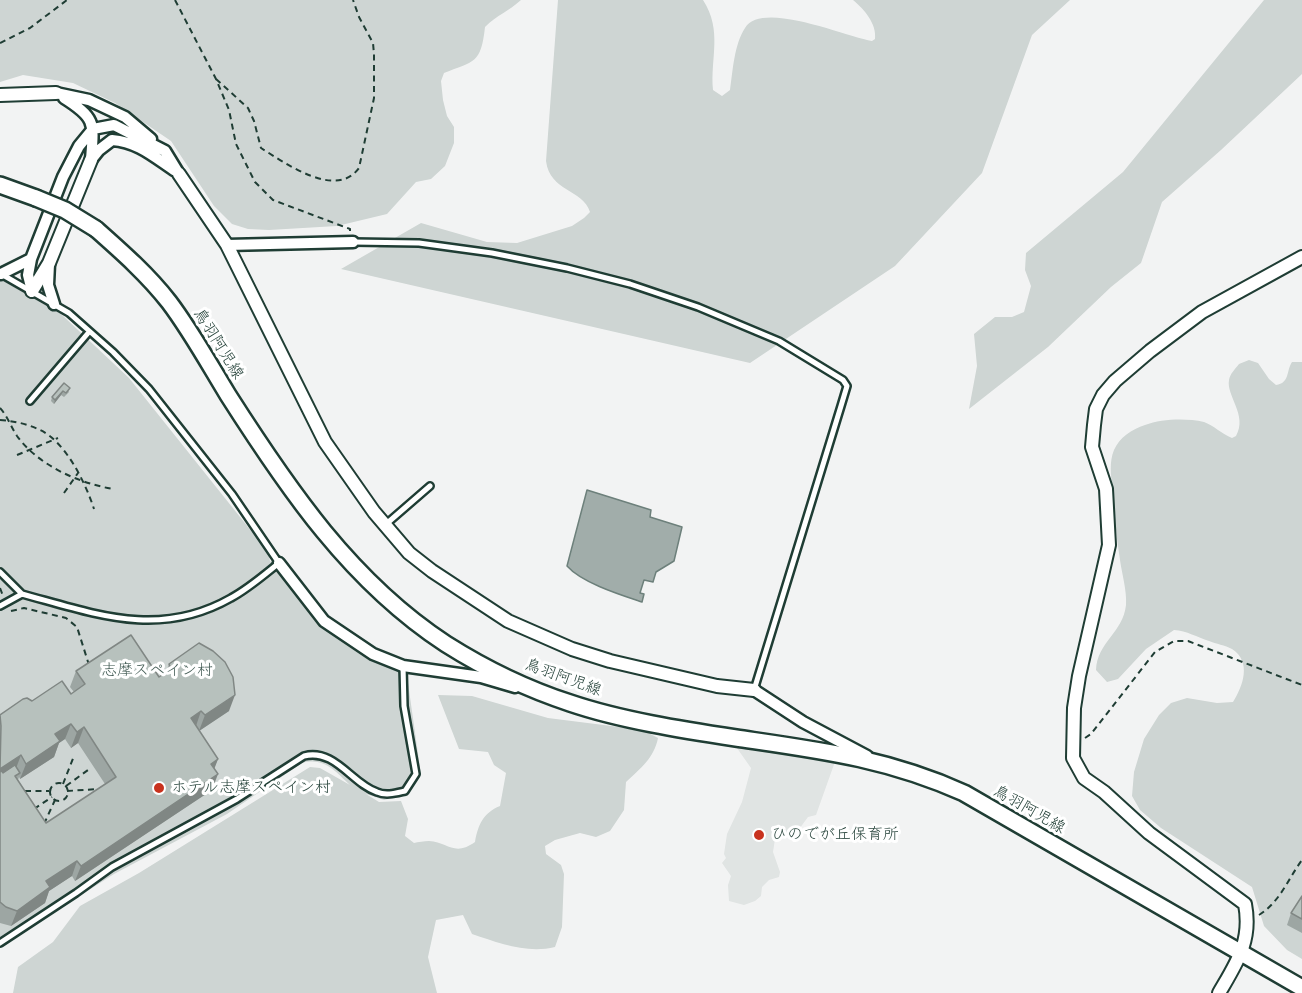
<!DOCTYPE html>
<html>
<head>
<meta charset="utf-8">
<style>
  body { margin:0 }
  canvas { display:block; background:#f2f3f3 }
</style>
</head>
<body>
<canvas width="1302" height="993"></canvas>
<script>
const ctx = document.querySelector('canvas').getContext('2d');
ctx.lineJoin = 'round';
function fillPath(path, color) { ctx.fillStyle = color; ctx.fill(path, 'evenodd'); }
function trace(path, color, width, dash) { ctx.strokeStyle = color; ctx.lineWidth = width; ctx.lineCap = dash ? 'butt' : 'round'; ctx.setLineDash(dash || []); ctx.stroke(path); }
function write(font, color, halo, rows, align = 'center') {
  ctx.font = font + ' "Balsamiq Sans","Klee One",sans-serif'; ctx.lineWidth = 6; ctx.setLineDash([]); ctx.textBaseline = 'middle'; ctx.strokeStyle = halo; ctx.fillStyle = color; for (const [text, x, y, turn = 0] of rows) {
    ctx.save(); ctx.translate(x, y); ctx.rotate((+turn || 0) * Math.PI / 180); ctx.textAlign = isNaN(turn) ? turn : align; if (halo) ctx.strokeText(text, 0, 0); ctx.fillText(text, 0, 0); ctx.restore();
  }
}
fillPath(new Path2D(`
  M732 741 837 756 816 815 808 817 797 832 782 833 775 839 773 852 780 872 779 877 769 880 762 887 761 896 755 901 744 905 729 901 728 885 731 876 722 863 726 858 724 854 727 834 742 802 751 768Z`), '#e0e4e3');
fillPath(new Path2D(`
  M0 0H521C509 11 497 15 485 27 481 64 474 61 444 73L441 81 443 100 447 116 454 127V143L445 166 431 179 416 182 387 214 337 226 269 230 248 229 232 224 214 206 171 141 115 103 73 83 23 75 0 82Z
  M558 0H703C723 31 710 58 713 90L722 96 730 90C733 70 734 45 745 28 762 0 846 37 872 41L875 39C877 24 864 9 853 0H1070L1032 35 982 173 895 266 750 363 341 269 421 223 487 242 517 243 572 226 584 218 590 212C583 189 550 192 546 161Z
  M1264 0H1302V74L1221 150 1162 202 1141 263 1111 287 1048 347 969 409 977 366 974 334 995 317H1012L1024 312 1031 286 1025 270 1026 253 1123 172Z
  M0 279 61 314 129 378 268 552 270 561 283 571 322 627 401 669 408 683 421 775 407 794 384 800 366 794 379 802 401 801 408 819 405 836 414 843C418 842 424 841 429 841 448 842 454 857 475 842 478 825 483 813 500 806L506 773 494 765 488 752 459 749 438 695 472 696 548 718 643 730 658 738C654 758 641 768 626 782L624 810 610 831 596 837 580 833 555 840 545 846 546 854 561 865 564 874 562 927 555 947C527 954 499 943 472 934L463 915 436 920 428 957 437 993H13L18 967 53 942 80 906 139 873 310 767 320 768 350 785C335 771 324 757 302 763L227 814 114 874 0 947Z
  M1249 360 1258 363 1269 379 1276 385C1290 383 1286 371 1292 362H1302V959L1287 950 1264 926 1252 887 1161 828 1140 810 1132 796 1134 772 1144 739 1159 715 1171 703 1187 698 1217 703 1233 702C1243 686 1252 662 1232 649 1225 645 1216 644 1209 641 1197 637 1187 631 1174 630L1146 649 1118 679 1107 682 1096 670C1097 642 1123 633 1126 605 1127 591 1122 574 1120 560 1116 535 1114 511 1112 487 1111 475 1109 462 1114 450 1119 438 1132 429 1145 425 1162 419 1185 418 1204 422 1213 425 1222 434 1232 438L1236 436C1248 415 1226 396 1229 380 1230 374 1235 369 1239 364Z`), '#ced5d3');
const water = new Path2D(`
  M587 490 651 510 650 517 682 527 674 561 656 572 653 582 644 580 640 593 644 594 642 602C621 595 582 583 567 566Z`);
fillPath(water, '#a1adaa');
trace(water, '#6d807b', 1.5);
const service = new Path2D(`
  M353 242 419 243 492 253 567 268 630 284 698 307 779 341 843 380 847 386 841 406 754 690
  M30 401 89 332
  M385 525 430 486
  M0 572 22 594
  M0 606 22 594C96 614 159 639 231 598 248 589 264 575 279 563L232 494 149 389 113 352 69 313 1 274
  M0 943 76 893 112 867 237 799 304 756C335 748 352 784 377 792 386 796 396 793 405 791L416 774 404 706 403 666`);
const minor = new Path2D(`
  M56 93 89 100 125 117 151 139
  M64 98C96 118 94 123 91 159
  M91 160 99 150 112 140C138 142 153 156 174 170
  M227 245 353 242
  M49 264 48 285 54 304
  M1 274 31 259
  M32 291 28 275 31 259 63 177 79 146 93 129 114 125 165 151 179 174
  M279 563 324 621 373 654 403 666 481 677 515 687
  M754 690 803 722 867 756`);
const tertiary = new Path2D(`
  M0 95 56 93
  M179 174 227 245 325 442 374 512 409 553 432 571 508 621 572 649 610 661 717 686 754 690
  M32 291 49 263 91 160
  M1219 993C1237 962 1252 941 1245 904L1149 833 1104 792 1084 778 1073 758 1074 708 1079 676 1109 545 1106 489 1092 447 1094 425 1096 409 1103 395 1115 381 1150 351 1202 312 1302 257`);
const secondary = new Path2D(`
  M0 185 36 198
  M96 229C122 252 148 275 169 302 191 331 209 364 228 395 288 489 351 582 446 644 484 668 527 689 570 703 620 720 683 730 736 738 818 750 886 758 964 793L1302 988`);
trace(service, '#1f3d34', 10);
trace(minor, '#1f3d34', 15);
trace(tertiary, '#1f3d34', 16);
trace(secondary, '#1f3d34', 20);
trace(new Path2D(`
  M175 0 216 79 229 110 236 144 255 182 273 200 350 229V231
  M0 43 30 28 67 0
  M216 79 248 108 254 121 261 148C285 163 336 200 359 168L374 98V54L373 43 359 17 353 0
  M0 408C8 417 11 427 17 436 38 465 78 483 113 489
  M0 420C14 421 28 424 40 430 66 442 86 484 94 509
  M17 455 58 438
  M64 493 78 473
  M0 588 3 596
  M11 611 24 608 66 618 77 627 89 665
  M1085 738 1091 734 1155 652 1174 641H1188L1302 685
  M50 792a9 9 0 1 1 18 0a9 9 0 1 1-18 0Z
  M63 784 74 756
  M66 786 88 770
  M25 791H49
  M67 791 99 789
  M34 809 52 797
  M44 824 55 800
  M1259 915C1280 902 1288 879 1302 860`), '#1f3d34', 2, [6, 4.5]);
trace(service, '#fff', 5);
trace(minor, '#fff', 10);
trace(tertiary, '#fff', 12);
trace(secondary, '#fff', 15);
const secondaryBridge = new Path2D(`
  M36 198 65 210 96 229`);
trace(secondaryBridge, '#1f3d34', 20, []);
trace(secondaryBridge, '#fff', 15);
fillPath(new Path2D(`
  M64 383 69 392 64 397 61 395 54 404 51 401 52 397Z
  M169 664 229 711 199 731 218 759 214 768 212 790 75 881 72 876 49 891 45 903 11 926 0 923V715L32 701 71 694 74 692 70 687 76 671 159 677 166 673ZM65 739 71 748 78 743 105 784 46 823 18 780 19 777 20 779 54 757 59 743Z
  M1302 896V933L1287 925 1291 913Z`), '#9da6a3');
fillPath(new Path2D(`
  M63 391 61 395 54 404 55 400Z
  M235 695 229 711 199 731 205 715Z
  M201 711 196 726 191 718Z
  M71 724 65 739 59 743 54 757 20 779 26 764 55 734Z
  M84 727 78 743 71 748 77 732Z
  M21 755 15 771 0 781V769Z
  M218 759 212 775 211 764Z
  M218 774 212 790 75 881 81 866Z
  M77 861 72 876 49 891 45 903 11 926 17 911 46 881Z`), '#808784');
const building = new Path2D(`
  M64 383 70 388 66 393 63 391 55 400 52 397Z
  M131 635 159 677 171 669 169 664 199 643 213 651 225 662 233 677 235 695 205 715 201 711 191 718 218 759 211 764 218 774 81 866 77 861 46 881 50 887 17 911 6 907 0 902V772L2 771 3 773 15 765 20 773 15 776 46 823 116 777 84 727 77 732 71 724 55 734 60 741 26 764 21 755 0 769 1 726 0 715 23 699 27 698 32 701 62 681 71 694 85 684 76 671Z
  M1302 896V919L1291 913Z`);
fillPath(building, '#b7c1bd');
trace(building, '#808784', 1.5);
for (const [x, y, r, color] of [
  [159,788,6,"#c8321e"],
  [759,835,6,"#c8321e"]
]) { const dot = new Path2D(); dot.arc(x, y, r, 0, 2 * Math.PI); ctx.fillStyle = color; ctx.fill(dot); trace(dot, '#fff', 2); }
write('16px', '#1f3d34', '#fff', [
  ["鳥羽阿児線",218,344,58],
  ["鳥羽阿児線",563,678,20],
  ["鳥羽阿児線",1029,810,30]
]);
write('16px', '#425b54', '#fff', [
  ["志摩スペイン村",157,671]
]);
write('16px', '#1f3d34', '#fff', [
  ["ホテル志摩スペイン村",171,788],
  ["ひのでが丘保育所",771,835]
], 'left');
</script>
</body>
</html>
